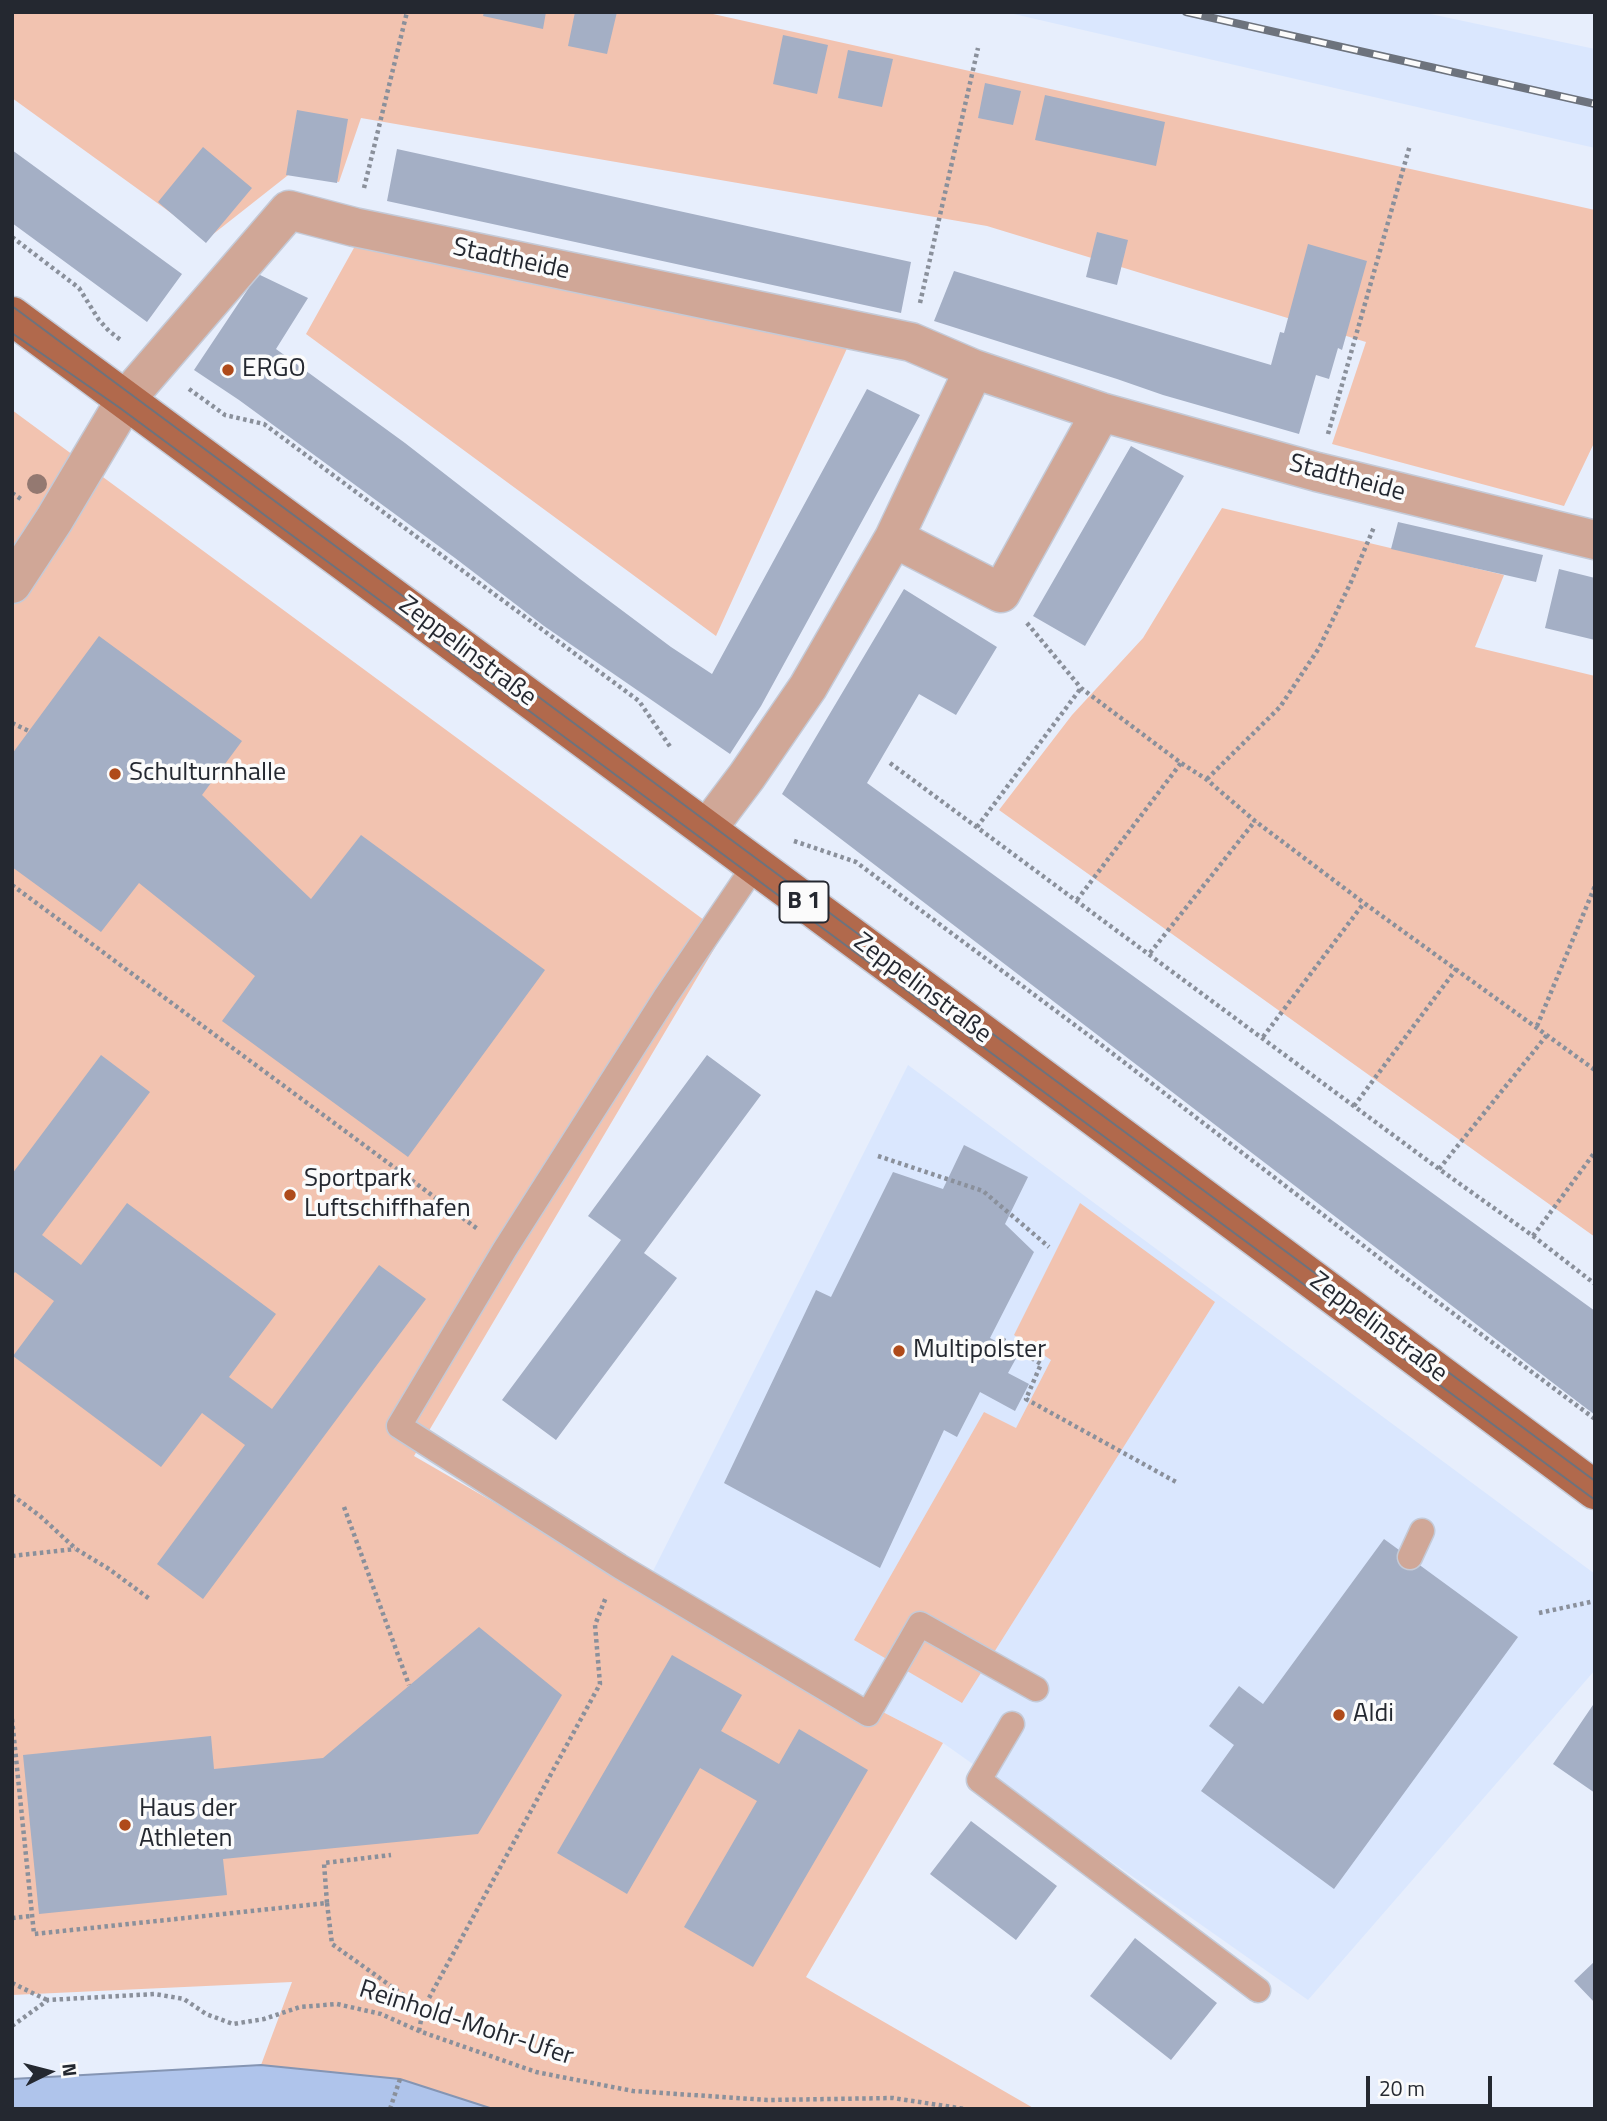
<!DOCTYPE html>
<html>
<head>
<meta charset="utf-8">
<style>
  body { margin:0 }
  #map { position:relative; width:1607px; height:2121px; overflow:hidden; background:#e7eefc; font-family:"Titillium Web",sans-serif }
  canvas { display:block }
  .frame { position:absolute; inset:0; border:14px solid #242830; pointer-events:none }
  .north { position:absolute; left:14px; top:2037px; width:70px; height:70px; -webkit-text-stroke:5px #fbfbfb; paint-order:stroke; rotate:84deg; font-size:19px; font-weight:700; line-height:28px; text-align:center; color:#242830 }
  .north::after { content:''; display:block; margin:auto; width:24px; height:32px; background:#242830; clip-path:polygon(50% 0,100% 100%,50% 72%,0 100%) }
  .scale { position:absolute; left:1366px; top:2076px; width:126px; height:32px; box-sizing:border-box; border:4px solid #242830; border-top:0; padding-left:9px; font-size:21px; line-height:24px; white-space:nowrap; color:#242830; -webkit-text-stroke:5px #fbfbfb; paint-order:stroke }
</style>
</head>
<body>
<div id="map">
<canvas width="1607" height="2121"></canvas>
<div class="frame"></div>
<div class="north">N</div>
<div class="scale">20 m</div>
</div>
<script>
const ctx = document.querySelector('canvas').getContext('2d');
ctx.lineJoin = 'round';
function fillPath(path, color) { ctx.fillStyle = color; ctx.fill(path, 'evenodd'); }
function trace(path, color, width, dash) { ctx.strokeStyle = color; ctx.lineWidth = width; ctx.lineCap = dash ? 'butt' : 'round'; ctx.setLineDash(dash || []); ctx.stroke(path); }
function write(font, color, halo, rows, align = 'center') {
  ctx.font = font + ' "Titillium Web",sans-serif'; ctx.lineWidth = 7; ctx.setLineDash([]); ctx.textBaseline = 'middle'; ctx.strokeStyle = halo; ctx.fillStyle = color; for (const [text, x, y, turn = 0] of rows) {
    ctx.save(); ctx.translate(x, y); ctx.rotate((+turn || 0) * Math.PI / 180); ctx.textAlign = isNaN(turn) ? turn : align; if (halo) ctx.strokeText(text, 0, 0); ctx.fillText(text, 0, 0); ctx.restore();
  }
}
fillPath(new Path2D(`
  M1005 12H1421L1595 49V148Z
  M908 1065 1595 1574V1670L1308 2000 943 1743 644 1589Z`), '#dae7fe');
fillPath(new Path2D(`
  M12 12H704L1595 210V441L1564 506 1332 444 1366 342 987 226 361 118 339 182 292 172 207 239 12 98Z
  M355 246 849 344 716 636 306 334Z
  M12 410 723 934 414 1456 644 1589 943 1743 806 1977 1035 2109H491L400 2079 261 2065 292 1982 12 1995Z
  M1222 508 1504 575 1475 647 1595 676V1237L999 810 1072 715 1143 638Z
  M1080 1203 1215 1302 962 1703 854 1640 984 1412 1016 1428 1051 1360 1014 1335Z`), '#f2c3b0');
const water = new Path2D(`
  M261 2065 400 2079 493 2109H12V2079Z`);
fillPath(water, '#afc4eb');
trace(water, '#8595b3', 2);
fillPath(new Path2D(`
  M484 12H546L543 29 483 16Z
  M575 12H617L607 54 568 46Z
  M783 35 828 45 817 94 773 84Z
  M848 50 893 59 882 107 838 98Z
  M985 83 1021 91 1013 125 978 118Z
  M1045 95 1165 122 1156 166 1035 140Z
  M297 110 348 119 337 183 286 175Z
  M203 147 252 188 206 243 158 202Z
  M397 149 911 262 901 313 387 201Z
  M12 150 182 274 147 322 12 223Z
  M1097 232 1128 240 1117 285 1086 277Z
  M1308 244 1367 261 1342 350 1338 348 1329 379 1316 375 1299 434 1163 395 1117 379 934 321 954 271 1271 365 1280 332 1284 333Z
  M258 274 308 298 276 349 405 443 580 579 671 647 712 674 867 389 920 415 761 706 730 754 544 626 455 558 239 400 194 370Z
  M1131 446 1184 476 1085 646 1033 616Z
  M1398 522 1543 555 1536 582 1391 549Z
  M1559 569 1595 578V640L1545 628Z
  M904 589 997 647 956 715 919 694 867 783 1595 1311V1415L782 794Z
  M99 636 242 741 202 795 311 899 361 835 545 970 408 1157 222 1021 255 976 139 883 101 932 12 867V754Z
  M101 1055 150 1092 42 1235 81 1265 127 1203 276 1314 229 1377 272 1409 379 1265 426 1299 203 1599 157 1564 245 1445 202 1413 161 1467 13 1356 54 1301 15 1272 12 1276V1174Z
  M707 1055 761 1095 644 1253 677 1278 556 1440 502 1400 621 1240 588 1216Z
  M964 1145 1028 1177 1005 1224 1034 1252 990 1338 1019 1353 1008 1373 1029 1384 1015 1411 980 1392 957 1437 944 1430 880 1568 724 1483 816 1290 831 1297 893 1172 943 1189Z
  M1384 1539 1518 1637 1334 1889 1201 1791 1234 1745 1209 1726 1239 1686 1263 1704Z
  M479 1627 562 1695 478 1834 223 1859 227 1895 39 1914 23 1755 211 1736 214 1769 323 1758Z
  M672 1655 742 1695 721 1731 748 1746 779 1764 799 1729 868 1770 753 1967 684 1927 757 1801 700 1768 627 1894 557 1853Z
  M1595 1702V1793L1553 1764Z
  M971 1821 1057 1886 1016 1940 930 1874Z
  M1135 1938 1217 2003 1171 2060 1090 1996Z
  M1595 1961V2003L1574 1981Z`), '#a4afc5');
const service = new Path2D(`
  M755 865 666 996 505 1249 399 1426 619 1566 868 1714 920 1624 1036 1689
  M1410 1557 1422 1531
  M1012 1724 979 1780 1258 1990`);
const minor = new Path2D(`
  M894 538 1001 593 1101 412
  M12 584 54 520 126 399 289 210 354 227 911 342 974 369 1101 412 1317 472 1595 540
  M707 829 747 776 808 687 894 538 974 369`);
const primary = new Path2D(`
  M12 316 955 1013 1595 1490`);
trace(service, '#c4cad7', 27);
trace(minor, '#c4cad7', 41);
trace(primary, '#c4cad7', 41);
trace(new Path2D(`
  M364 188 407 12
  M12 237 79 288 99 320 109 331 122 341
  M920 303 978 48
  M189 389 225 415 264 424 639 701 671 748
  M1328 434 1410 145
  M12 493 21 499
  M1027 623 1081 688 1181 763 1206 779 1255 821 1364 903 1595 1070
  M12 723 29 731
  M890 763 1439 1169 1533 1236 1595 1284
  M1207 779 1280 707 1319 648 1351 582 1374 527
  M977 827 1081 688
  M794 841 856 862 1095 1040 1403 1276 1595 1419
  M12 885 479 1230
  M1077 900 1181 763
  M1150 953 1255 821
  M1537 1026 1595 886
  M1263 1037 1364 903
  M1354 1106 1457 968
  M878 1156 983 1191 1049 1247
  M1439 1169 1547 1035
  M1533 1236 1595 1152
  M1002 1339 1041 1364 1026 1399 1176 1482
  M12 1495 40 1516 76 1549 109 1569 151 1600
  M344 1507 409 1685
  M12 1556 75 1549
  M1539 1613 1595 1601
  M12 1719 34 1934 327 1903 324 1863 391 1855
  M327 1903 332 1944 423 2009
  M12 1918 32 1916
  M12 1983 47 2000
  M12 2026 48 2000 155 1994 184 1999 206 2014 233 2024 264 2019 300 2007 337 2004 381 2014 419 2031 536 2072 633 2091 767 2100 893 2098 965 2109
  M419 2031 423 2009 600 1684 595 1625 606 1597
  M390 2109 400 2079`), '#8a909b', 4.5, [3.5, 3.5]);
trace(service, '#d0a797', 24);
trace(minor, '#d0a797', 38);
trace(primary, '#b1694c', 38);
trace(new Path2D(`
  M12 306 1595 1481
  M12 333 120 408 1595 1500`), '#6d737d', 2);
const rail = new Path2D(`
  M1186 12 1595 104`);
trace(rail, '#6d737d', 8);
trace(rail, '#fbfbfb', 5, [16]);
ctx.fillStyle = '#947971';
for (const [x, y] of [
  [37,484]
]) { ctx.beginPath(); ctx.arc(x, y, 10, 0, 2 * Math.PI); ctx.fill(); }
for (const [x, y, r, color] of [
  [228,370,7,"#af4a1a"],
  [115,774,7,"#af4a1a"],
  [290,1195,7,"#af4a1a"],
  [899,1351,7,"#af4a1a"],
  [1339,1715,7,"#af4a1a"],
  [125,1825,7,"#af4a1a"]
]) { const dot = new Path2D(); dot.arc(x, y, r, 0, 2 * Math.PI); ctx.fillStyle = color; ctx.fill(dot); trace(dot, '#fbfbfb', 2.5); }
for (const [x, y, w] of [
  [804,902,49]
]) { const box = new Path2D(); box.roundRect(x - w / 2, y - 20.5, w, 41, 5); ctx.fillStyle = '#fbfbfb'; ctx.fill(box); trace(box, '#242830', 2); }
write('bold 24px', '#242830', null, [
  ["B 1",804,902]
]);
write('26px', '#242830', '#fbfbfb', [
  ["Stadtheide",511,260,12],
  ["Stadtheide",1347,479,15],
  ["Zeppelinstraße",467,652,37],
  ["Zeppelinstraße",922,989,37],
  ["Zeppelinstraße",1378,1328,37],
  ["Reinhold-Mohr-Ufer",466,2024,18]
]);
write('26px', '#242830', '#fbfbfb', [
  ["ERGO",242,370],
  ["Schulturnhalle",129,774],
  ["Sportpark",304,1180],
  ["Luftschiffhafen",304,1210],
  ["Multipolster",913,1351],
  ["Aldi",1353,1715],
  ["Haus der",139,1810],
  ["Athleten",139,1840]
], 'left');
</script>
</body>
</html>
